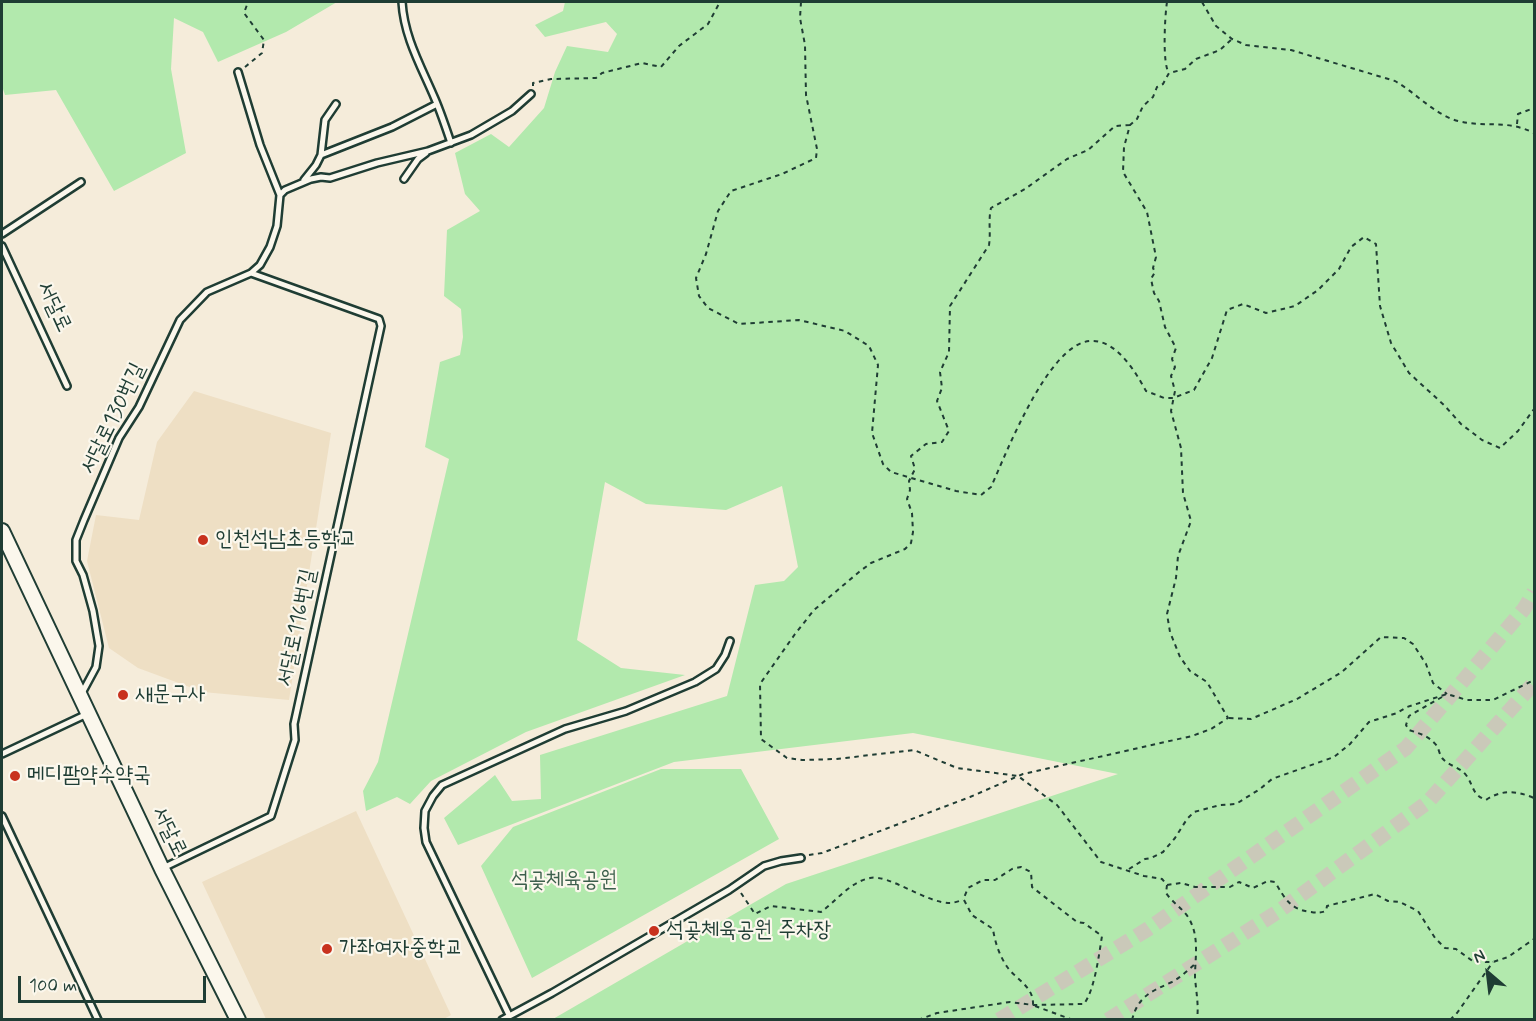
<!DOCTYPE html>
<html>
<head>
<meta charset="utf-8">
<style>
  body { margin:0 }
  #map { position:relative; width:1536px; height:1021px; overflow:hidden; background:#f5ecda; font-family:Mynerve,sans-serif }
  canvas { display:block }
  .frame { position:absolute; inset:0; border:3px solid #1f3d34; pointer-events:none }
  .north { position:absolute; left:1458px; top:943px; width:60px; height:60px; -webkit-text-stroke:4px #fbf7ec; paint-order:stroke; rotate:332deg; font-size:16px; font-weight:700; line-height:24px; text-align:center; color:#1f3d34 }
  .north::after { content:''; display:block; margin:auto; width:21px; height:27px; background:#1f3d34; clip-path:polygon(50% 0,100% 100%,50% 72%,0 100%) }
  .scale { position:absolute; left:18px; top:976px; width:188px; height:27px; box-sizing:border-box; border:3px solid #1f3d34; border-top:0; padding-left:8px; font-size:18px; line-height:21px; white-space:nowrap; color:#1f3d34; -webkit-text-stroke:4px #fbf7ec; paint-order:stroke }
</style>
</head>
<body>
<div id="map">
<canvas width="1536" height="1021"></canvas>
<div class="frame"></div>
<div class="north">N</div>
<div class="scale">100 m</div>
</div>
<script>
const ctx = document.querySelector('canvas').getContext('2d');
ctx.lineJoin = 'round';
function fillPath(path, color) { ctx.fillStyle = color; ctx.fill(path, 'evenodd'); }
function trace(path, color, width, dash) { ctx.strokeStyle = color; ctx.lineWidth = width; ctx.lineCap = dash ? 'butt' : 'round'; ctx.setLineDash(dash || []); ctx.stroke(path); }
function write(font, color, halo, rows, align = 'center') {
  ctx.font = font + ' Mynerve,"Poor Story",sans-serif'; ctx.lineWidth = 4.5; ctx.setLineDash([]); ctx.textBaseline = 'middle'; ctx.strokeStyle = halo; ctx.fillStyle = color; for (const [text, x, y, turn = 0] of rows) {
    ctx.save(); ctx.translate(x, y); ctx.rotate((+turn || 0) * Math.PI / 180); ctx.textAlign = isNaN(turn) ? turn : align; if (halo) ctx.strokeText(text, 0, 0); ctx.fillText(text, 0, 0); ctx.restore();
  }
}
fillPath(new Path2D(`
  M194 391 331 433 289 700 203 692 138 668 109 648 87 561 96 515 139 520 157 442Z
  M356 811 451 1015 442 1020 266 1019 202 882Z`), '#eedfc4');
fillPath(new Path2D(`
  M2 2H337L286 32 218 62 203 32 174 18 171 69 186 153 114 191 56 90 5 95 2 86Z
  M565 2H1534V1019H553L786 884 1118 774 913 733 674 762 458 845 444 818 495 775 512 801 541 799 540 755 727 696 755 585 784 581 798 567 782 486 726 510 646 504 605 482 577 640 621 668 685 675 526 732 431 781 410 804 397 797 366 811 363 791 378 762 449 459 425 447 440 362 460 355 463 337 461 309 444 296 447 230 480 211 465 194 455 153 491 134 509 147 544 108 555 72 567 46 608 52 617 34 606 22 545 37 535 25 563 11Z
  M661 769H741L779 839 532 978 481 866 513 827Z`), '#b2e9ad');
trace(new Path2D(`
  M999 1020 1148 929 1406 748 1524 609 1534 592
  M1108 1020 1279 911 1428 802 1534 683`), '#cac9b9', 15, [15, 8]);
const service = new Path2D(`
  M402 2C404 37 421 66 435 99 441 113 446 128 451 143
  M321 155 392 127 437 104
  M404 179 418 159 426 153
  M304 180 316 165 321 155 325 120 336 104
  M280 195 285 190 311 179 321 177 330 178 377 163 428 151 471 135 512 111 531 94
  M2 234 81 182
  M2 246 67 386
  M82 693 96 667 99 646 93 611 83 575 76 561V540L84 520 119 438 139 407 180 320 207 292 251 273 260 265 270 247 277 226 280 195 260 145 238 72
  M2 754 87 714
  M2 816 98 1020
  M163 868 271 816 295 740 294 724 381 326 379 319 251 273
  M509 1015 426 842 424 828 425 811 433 796 442 785 565 729 626 711 695 682 716 669 725 655 730 641
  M502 1020 552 993 729 890 764 866 781 861 801 858`);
const tertiary = new Path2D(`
  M2 531 162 869 238 1020`);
trace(service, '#1f3d34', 10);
trace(tertiary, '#1f3d34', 18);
trace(new Path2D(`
  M801 2 800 18 805 45 806 95 817 149 816 158 782 174 731 191 718 211 706 254 696 278 699 296 708 308 739 324 799 320 845 331 869 346 878 365 872 433 883 464 891 472 956 491 981 495 991 487C1006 454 1048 344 1090 341 1116 339 1135 371 1146 391L1164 398H1173L1194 390 1212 358 1227 310 1243 304 1266 313 1295 306 1318 290 1339 269 1351 247 1364 237 1376 244 1380 306 1391 343 1409 373 1444 405 1461 424 1482 440 1500 448 1518 431 1534 409
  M1167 2C1165 14 1162 64 1169 73
  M1202 2 1216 26 1232 39 1246 45 1291 50 1395 81C1416 93 1435 115 1458 121 1486 128 1506 119 1534 133
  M245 67 262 53 264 40 244 13 248 2
  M533 86V83L551 79 596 78 602 73 642 63 661 67 679 46 708 24 720 2
  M1517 124 1518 114 1534 108
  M1130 125 1115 126 1088 150 1067 159 1025 189 991 208C988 221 991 232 989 245L950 306 949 352 940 372 942 388 937 401 949 431 942 442 926 444 911 456 915 469 909 481 910 490 907 499 912 513 913 532 911 543 905 549 871 563 859 572 814 610 795 634 760 684 761 739 787 758 802 760 836 759 914 750 957 768 1018 776 1057 805 1101 862 1144 876 1162 879 1167 885 1166 893C1172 902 1182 908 1188 917 1200 936 1195 957 1195 977 1196 992 1199 1004 1197 1020
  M1442 697 1409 716 1406 725 1409 730C1421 734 1429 736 1437 746 1439 750 1440 756 1443 759 1449 766 1460 767 1466 775 1474 786 1472 795 1486 800 1502 789 1517 791 1534 798
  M1229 718 1251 719 1297 699 1342 672 1381 637 1404 638 1413 644 1426 664 1433 683 1447 694
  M809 855 822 853 970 797 1023 774 1192 736 1211 729 1228 718 1207 682 1190 671 1180 657 1170 632 1167 614 1176 578 1178 556 1191 521 1183 493 1181 448 1171 411 1175 391 1171 376 1175 367 1172 359 1176 348 1165 327 1159 301 1154 293 1151 279 1155 272 1153 268 1156 257 1147 212 1123 172 1124 147 1130 125 1137 119 1143 106 1153 97 1157 87 1163 84 1169 73 1185 69 1196 59 1220 50 1232 39
  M1129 869 1145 859 1151 858 1163 852 1175 838 1187 819 1194 812 1220 805 1236 804 1260 789 1272 779 1334 757 1350 744 1369 722 1397 713 1407 707 1447 694 1467 700H1493L1534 680
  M1167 885 1181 883 1195 887H1230L1239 882 1253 888 1268 881 1275 882C1285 899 1291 910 1311 912 1317 913 1320 913 1326 911L1327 906 1375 894 1388 901 1400 902 1418 911 1435 938 1445 948 1456 949 1474 962H1493L1508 957 1534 939
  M741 893 755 914 771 906 821 912C836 901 850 882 870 878 889 874 926 903 950 903 954 903 959 901 963 900
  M964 900 972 915 993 929C995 943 1000 957 1008 968 1017 980 1034 987 1033 1005
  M1035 1006 1073 1020
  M918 1020 937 1013 1010 1002 1033 1005 1084 1004C1095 989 1099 954 1102 936L1084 923 1077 922 1032 887 1031 872 1021 867 1012 869 995 880H983L968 888 963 900
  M1132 1020C1138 996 1152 991 1172 982 1180 978 1188 970 1195 964
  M1450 1020 1457 1013 1493 962`), '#1f3d34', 2, [4.5, 4.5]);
trace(service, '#fbf7ec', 5);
trace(tertiary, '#fbf7ec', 14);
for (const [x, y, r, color] of [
  [203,540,6,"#c8321e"],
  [123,695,6,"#c8321e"],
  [15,776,6,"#c8321e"],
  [654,931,6,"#c8321e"],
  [327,949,6,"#c8321e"]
]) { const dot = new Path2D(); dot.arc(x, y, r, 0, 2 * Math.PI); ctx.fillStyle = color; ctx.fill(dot); trace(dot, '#fbf7ec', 2); }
write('22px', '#1f3d34', '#fbf7ec', [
  ["서달로",53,307,65],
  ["서달로130번길",114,419,-64],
  ["서달로116번길",298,628,-78],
  ["서달로",168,832,64]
]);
write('22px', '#1f3d34', '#fbf7ec', [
  ["인천석남초등학교",215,540],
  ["새문구사",135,695],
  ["메디팜약수약국",27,776],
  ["석곶체육공원 주차장",666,931],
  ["가좌여자중학교",339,949]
], 'left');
write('22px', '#3c5f4c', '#fbf7ec', [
  ["석곶체육공원",564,881]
]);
</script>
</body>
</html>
